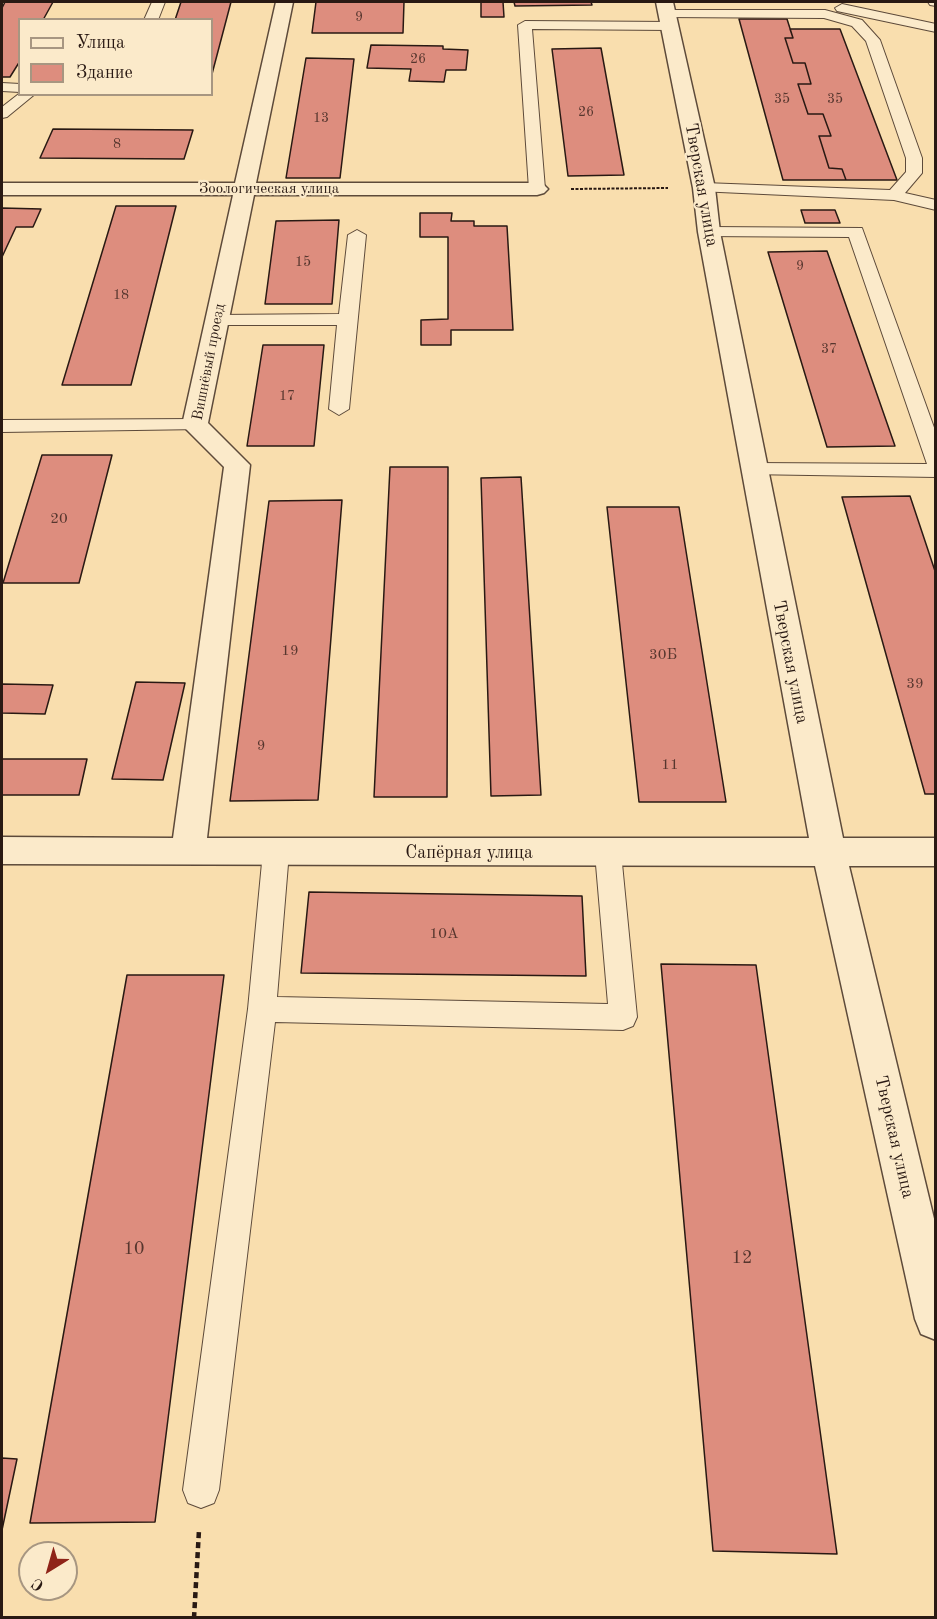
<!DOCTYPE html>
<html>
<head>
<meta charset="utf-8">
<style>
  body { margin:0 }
  #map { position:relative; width:937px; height:1619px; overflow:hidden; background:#f9deae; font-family:"Old Standard TT",serif }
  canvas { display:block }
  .frame { position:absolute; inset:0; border:3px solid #291913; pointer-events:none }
  .legend { position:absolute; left:18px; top:18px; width:195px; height:78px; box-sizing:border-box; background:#fbeaca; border:2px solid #a79681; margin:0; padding:8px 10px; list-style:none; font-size:18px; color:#291913 }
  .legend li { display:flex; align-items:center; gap:12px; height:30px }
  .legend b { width:30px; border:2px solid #a79681 }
  .north { position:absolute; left:18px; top:1541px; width:60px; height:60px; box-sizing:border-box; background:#fbeaca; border:2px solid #a79681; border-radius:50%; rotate:217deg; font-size:16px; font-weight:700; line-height:24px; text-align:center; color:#291913 }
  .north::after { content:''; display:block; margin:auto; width:21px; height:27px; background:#8f2418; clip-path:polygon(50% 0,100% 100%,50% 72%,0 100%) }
</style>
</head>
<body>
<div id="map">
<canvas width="937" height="1619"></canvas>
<div class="frame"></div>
<ul class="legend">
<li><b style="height:8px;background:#fbeaca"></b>Улица</li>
<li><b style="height:16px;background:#dd8d7e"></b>Здание</li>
</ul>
<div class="north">С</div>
</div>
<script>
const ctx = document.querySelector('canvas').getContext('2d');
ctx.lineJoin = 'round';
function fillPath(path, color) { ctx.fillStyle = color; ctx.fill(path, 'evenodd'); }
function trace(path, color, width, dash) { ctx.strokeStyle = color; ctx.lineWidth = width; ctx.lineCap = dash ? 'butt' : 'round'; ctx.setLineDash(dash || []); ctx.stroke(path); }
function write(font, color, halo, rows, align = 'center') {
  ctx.font = font + ' "Old Standard TT",serif'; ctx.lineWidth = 4.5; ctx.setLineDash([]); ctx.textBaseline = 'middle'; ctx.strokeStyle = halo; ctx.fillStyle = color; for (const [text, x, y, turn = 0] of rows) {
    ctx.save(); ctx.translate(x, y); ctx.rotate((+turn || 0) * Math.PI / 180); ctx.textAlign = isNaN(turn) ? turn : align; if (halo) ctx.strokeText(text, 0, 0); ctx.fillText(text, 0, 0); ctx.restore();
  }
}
const building = new Path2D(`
  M5 2H53L43 20H20V61L10 77H2V8Z
  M181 2H231L212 74V20H175Z
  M316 2H404L403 33H312Z
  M481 2H503L504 17H481Z
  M514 2H591L592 5 515 6Z
  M739 19H787L793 38H785L793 63H805L811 84H798L808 114H823L831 136H819L829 168 842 169 846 180H783Z
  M790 29H840L897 180H846L842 169 829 168 819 136H831L823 114H808L798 84H811L805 63H793L785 38H793Z
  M371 45 443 46V49L468 50 466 70H446L444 82 409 81 411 69 367 68Z
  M601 48 624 175 568 176 552 49Z
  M306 58 354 59 340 178H286Z
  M53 129 193 130 184 159 40 158Z
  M116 206H176L131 385H62Z
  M2 208 41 209 33 227H16L2 257Z
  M801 210H835L840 223H805Z
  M420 213H452L451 221H474V226H507L513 330H451V345H421V320L448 319V237H420Z
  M339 220 332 304H265L276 221Z
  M827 251 895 446 827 447 768 252Z
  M263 345H324L314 446H247Z
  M42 455H112L79 583H3Z
  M390 467H448L447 797H374Z
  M521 477 541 795 491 796 481 478Z
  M910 496 936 574V794H925L842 497Z
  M342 500 318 800 230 801 269 501Z
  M607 507H679L726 802H639Z
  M136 682 185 683 163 780 112 779Z
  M2 684 53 685 45 714 2 713Z
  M2 759H87L79 795H2Z
  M309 892 582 896 586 976 301 973Z
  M661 964 756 965 837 1554 713 1551Z
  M127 975H224L155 1522 30 1523Z
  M2 1458 17 1459 2 1530Z`);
fillPath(building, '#dd8d7e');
trace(building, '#291913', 1.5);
const service = new Path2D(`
  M152 2H165L158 20H144Z
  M928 2H936V6L930 5Z
  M842 4 936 24V32L837 11 835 8Z
  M668 10H825L862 20 880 40 922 158V173L905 193 936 200V210L894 200 698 191 696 188 704 183 890 190 906 172V158L866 41 852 26 824 18 663 17 661 14Z
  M525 21 671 22 678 26 671 30 532 29 545 189 537 194 529 189 518 25Z
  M2 83 20 84V92L2 91Z
  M20 93 35 94 7 117 2 118V107Z
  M709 227 862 228 936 433V477L746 474 743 469 746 464 753 463 927 464 849 237 703 236 701 232Z
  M357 230 366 235 349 409 339 415 329 409 337 325H217L208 320 217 315 339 314 348 235Z
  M195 419 202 421 205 425 202 429 2 432V420Z
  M276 841 285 845 289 852 277 997 608 1004 595 853 599 846 608 842 617 846 621 853 637 1017 633 1026 623 1030 275 1022 219 1490 214 1503 201 1508 188 1503 183 1490 248 1009 263 852 267 845Z`);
const minor = new Path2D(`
  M276 2H293L256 183H537L544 185 548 189 544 193 537 195H254L208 423 250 465 207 838H809L698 232 693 188 656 2H673L715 188 720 232 843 838H936V866H849L936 1227V1340L921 1334 915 1319 815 866 2 864V837L173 838 224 467 182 425 233 195H2V183H235Z`);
trace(service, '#5d4a3a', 2);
trace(minor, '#5d4a3a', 3);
trace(new Path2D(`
  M571 189 668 188`), '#291913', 2, [3, 1.5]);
trace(new Path2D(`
  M194 1618 199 1530`), '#291913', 4.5, [6, 4]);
fillPath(service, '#fbeaca');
fillPath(minor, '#fbeaca');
write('14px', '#56362e', null, [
  ["9",359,17],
  ["26",418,59],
  ["35",782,99],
  ["35",835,99],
  ["26",586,112],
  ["13",321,118],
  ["8",117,144],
  ["15",303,262],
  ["9",800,266],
  ["18",121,295],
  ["37",829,349],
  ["17",287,396]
]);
write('15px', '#291913', '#fbeaca', [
  ["Зоологическая улица",269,189],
  ["Вишнёвый проезд",209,362,-79]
]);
write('15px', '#56362e', null, [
  ["20",59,519],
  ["19",290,651],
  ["30Б",663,655],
  ["39",915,684],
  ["9",261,746],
  ["11",670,765],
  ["10А",444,934]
]);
write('18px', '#291913', '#fbeaca', [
  ["Тверская улица",701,185,80],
  ["Тверская улица",790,662,79],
  ["Сапёрная улица",469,853],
  ["Тверская улица",894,1137,77]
]);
write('18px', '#56362e', null, [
  ["10",134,1249],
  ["12",742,1258]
]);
</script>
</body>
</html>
